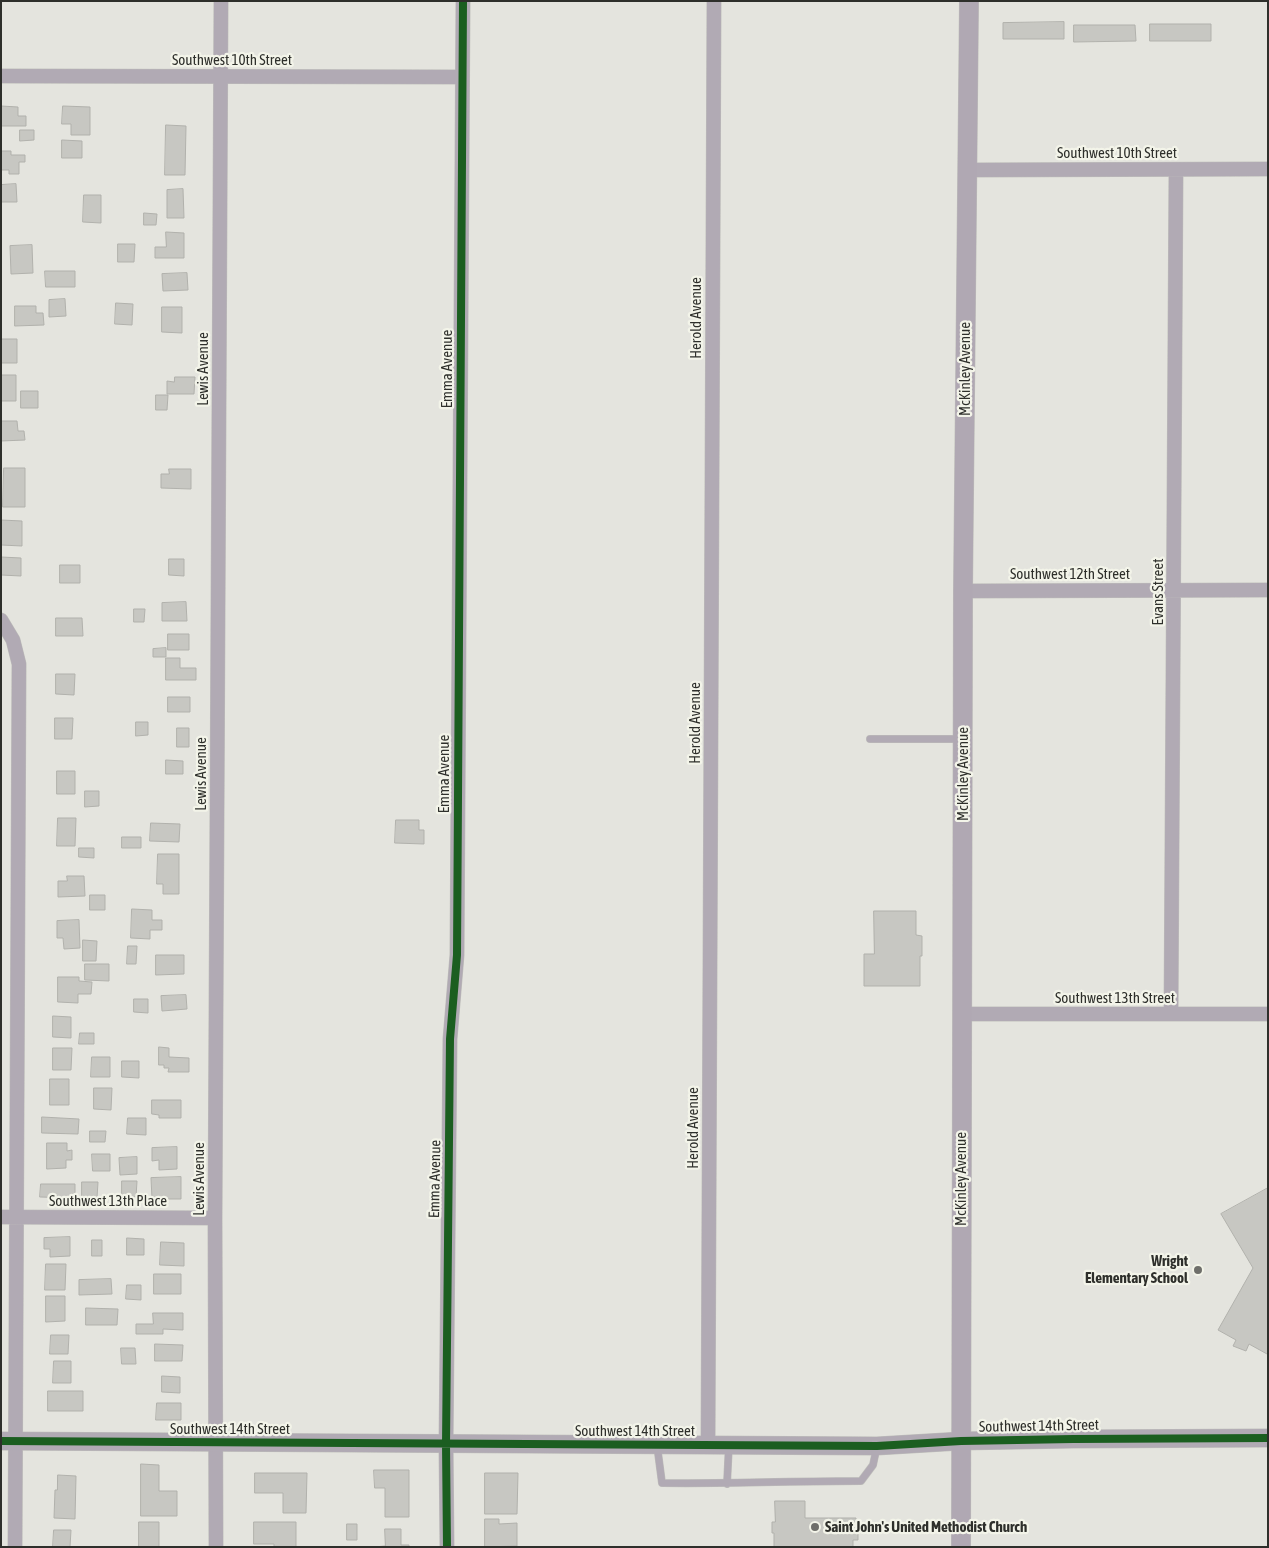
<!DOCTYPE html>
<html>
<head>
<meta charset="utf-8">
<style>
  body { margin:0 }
  #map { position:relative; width:1269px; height:1548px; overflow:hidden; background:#e4e4de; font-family:"Asap Condensed",sans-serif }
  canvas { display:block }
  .frame { position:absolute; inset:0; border:2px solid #2e2f2b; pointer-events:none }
</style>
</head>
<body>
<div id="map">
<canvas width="1269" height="1548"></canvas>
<div class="frame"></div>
</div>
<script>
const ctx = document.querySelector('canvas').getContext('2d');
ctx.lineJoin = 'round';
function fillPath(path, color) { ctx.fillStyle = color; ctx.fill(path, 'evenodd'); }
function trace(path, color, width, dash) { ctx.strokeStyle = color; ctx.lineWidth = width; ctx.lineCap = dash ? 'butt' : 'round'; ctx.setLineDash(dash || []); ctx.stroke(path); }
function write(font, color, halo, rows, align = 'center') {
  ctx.font = font + ' "Asap Condensed",sans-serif'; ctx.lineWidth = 4.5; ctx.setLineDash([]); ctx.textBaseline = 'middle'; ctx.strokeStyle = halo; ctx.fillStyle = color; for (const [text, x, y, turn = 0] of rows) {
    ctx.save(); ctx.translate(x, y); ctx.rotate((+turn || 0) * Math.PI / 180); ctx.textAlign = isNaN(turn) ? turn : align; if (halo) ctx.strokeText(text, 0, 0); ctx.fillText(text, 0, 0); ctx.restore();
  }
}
const building = new Path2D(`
  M1064 22V39H1003V23Z
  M1150 24H1211V41H1150Z
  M1074 25H1135L1136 41 1074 42Z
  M1 106 18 107V116H26V126H1Z
  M63 106 90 107V135H71V124H62Z
  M166 125 186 126 185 175H165Z
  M20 130H34V140L20 141Z
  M62 140 82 141V158H62Z
  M1 151H11V155H25V162H19V174H9V170H1Z
  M16 184 17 202H1V185Z
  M183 189 184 218H167V190Z
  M84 195H101V223L83 222Z
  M144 213 157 214 156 225H144Z
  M166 232 184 233V258H155V247H166Z
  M118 244H135L134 262H118Z
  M32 245 33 273 11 274 10 246Z
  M45 271H75V287H46Z
  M187 273 188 290 163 291 162 274Z
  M65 299 66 316 49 317V300Z
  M116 303 133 304 132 325 115 324Z
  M15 306H36V313H43L44 325 15 326Z
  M162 307H182V333L162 332Z
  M1 339H17V363H1Z
  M1 375H16V401H1Z
  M175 377H195L194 394H167V381L174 382Z
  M21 391H38V408H21Z
  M156 395H168L167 410H156Z
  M1 421H17L18 431H24L25 440 1 441Z
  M4 468H25V507H3Z
  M169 469H191V489L161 488V474H169Z
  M1 520 22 521V546L1 545Z
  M1 557 21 558V576L1 575Z
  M169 559H184V576L169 575Z
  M60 565H80V583H60Z
  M186 602 187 621H162V603Z
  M134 609H145L144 622H134Z
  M56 618H82L83 636H56Z
  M168 634H189V650H168Z
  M166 648V657H153V649Z
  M166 658H180V668H196V680H166Z
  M56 674H75L74 695 56 694Z
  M168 697H190V712H168Z
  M55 718H73L72 739H55Z
  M136 722H148V735L136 736Z
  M177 728H189V747H177Z
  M166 760 183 761V774H166Z
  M57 771H75V794H57Z
  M85 791H99V806L85 807Z
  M58 818H76L75 846H57Z
  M396 820H419V830H424V844L395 843Z
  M151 823 180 824 179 842 150 841Z
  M122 837H141V848H122Z
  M79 848H94V858L79 857Z
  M158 854H179V894H163V884H157Z
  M67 876H84L85 896 58 897V881H67Z
  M90 895H105V910H90Z
  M132 909 152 910V920H162V930H150V939L131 938Z
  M874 911H916V935L922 936V956H920V986H864V954H874Z
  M79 920 80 948 64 949 63 938H57V921Z
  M83 940 97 941 96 961H83Z
  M128 946H137L136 964H127Z
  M156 955H184V974L156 975Z
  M85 964H109V981L85 980Z
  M58 977H79V981L92 982 91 994H78V1003L58 1002Z
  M186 995 187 1009 162 1011 161 996Z
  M134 999H148V1013L134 1012Z
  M53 1016 71 1017V1038L53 1037Z
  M80 1033H94V1044H79Z
  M159 1047 169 1048V1057L189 1058V1072H168L169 1068H164V1065H159Z
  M53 1048H72L71 1070H53Z
  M92 1057H110V1077H91Z
  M122 1061H139V1078L122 1077Z
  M50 1079H69V1105H50Z
  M94 1088H112L111 1110 94 1109Z
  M152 1100H181V1118H159V1115L152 1114Z
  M42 1117 79 1119 78 1134 42 1133Z
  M128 1118H146V1135L127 1134Z
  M90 1131H106L105 1142H90Z
  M47 1143H67V1151L72 1150V1160H66V1168L47 1169Z
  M177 1147V1169L159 1170V1160L152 1161V1148Z
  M92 1154H110V1171H93Z
  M137 1157V1174L120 1175 119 1158Z
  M181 1177V1199H152L151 1178Z
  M122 1181H137L136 1197 122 1196Z
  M82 1182H98L97 1198H82Z
  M41 1184H75V1198L40 1197Z
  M1268 1188V1354H1267L1249 1344 1246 1351 1233 1346 1236 1340 1218 1330 1253 1268 1221 1214Z
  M70 1237V1256L50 1257V1249H44V1238Z
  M127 1238 144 1239V1255H127Z
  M92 1240H102V1256H92Z
  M161 1242 184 1243V1266L160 1265Z
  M46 1264H66L65 1290H45Z
  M154 1274H181V1294H154Z
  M111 1279 112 1294 79 1295V1280Z
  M127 1285H141V1300L126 1299Z
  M46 1296H65V1321L46 1322Z
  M86 1308 118 1309 117 1325H86Z
  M153 1313H183V1330L163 1329V1334H136V1324H153Z
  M51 1335H69L68 1354H50Z
  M155 1344 183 1345 182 1361H155Z
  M121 1348H135L136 1364H122Z
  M54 1361H71V1383H53Z
  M162 1376 180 1377V1393L162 1392Z
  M48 1391H83V1411H48Z
  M157 1403H181V1420H156Z
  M141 1464 159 1465V1491H177V1516H141Z
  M374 1470H409V1517H385V1488H375Z
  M255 1473H307L306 1513H283V1493H255Z
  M485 1473H518L517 1514H485Z
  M58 1475 76 1476 75 1519 54 1518 55 1490H57Z
  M775 1501H805V1518H856V1520H858V1540H853V1547H774V1533H772V1522H775Z
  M485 1519H499V1524L517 1523V1546L485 1547Z
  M139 1522H159V1547H139Z
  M254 1522H296V1547H274V1544H254Z
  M347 1524H357V1540H347Z
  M385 1529H401V1545H409V1547H374L385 1546Z
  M54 1530H71L70 1547H53Z`);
fillPath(building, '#c7c7c2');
trace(building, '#b1b1ac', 1);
const service = new Path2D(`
  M870 739H962
  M657 1445 662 1483C728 1484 794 1481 861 1481L873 1465 877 1446
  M727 1484 729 1444`);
const minor = new Path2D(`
  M1 76 462 77
  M967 170 1268 169
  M963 591 1268 590
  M1 620 13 640 19 664 15 1547
  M962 1014H1268
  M1171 1014 1176 170
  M1 1217 215 1218
  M708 1444 714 1
  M216 1547 215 1218 221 1
  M447 1547 446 1444 450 1039 457 955 463 1`);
const tertiary = new Path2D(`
  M1 1441 877 1446 961 1441 1073 1439 1268 1438`);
const secondary = new Path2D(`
  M961 1547 963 591 969 1`);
trace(service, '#bfbfbb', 8);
trace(minor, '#bfbfbb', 15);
trace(tertiary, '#bfbfbb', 19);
trace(secondary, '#bfbfbb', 20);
trace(service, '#b1aab4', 7);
trace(minor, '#b1aab4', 14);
trace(tertiary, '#b1aab4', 18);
trace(secondary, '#b0a8b3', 19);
trace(new Path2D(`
  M1 1441 877 1446 961 1441 1073 1439 1268 1438
  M447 1547 446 1444 450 1039 457 955 463 1`), '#1b5e20', 8);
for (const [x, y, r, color] of [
  [1198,1270,5,"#6e6e6a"],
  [815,1527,5,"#6e6e6a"]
]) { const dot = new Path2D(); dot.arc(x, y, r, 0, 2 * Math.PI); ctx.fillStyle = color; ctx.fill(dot); trace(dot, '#f3f4e9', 2); }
write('15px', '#2e2f2b', '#f3f4e9', [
  ["Southwest 10th Street",232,60],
  ["Southwest 10th Street",1117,153],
  ["Herold Avenue",696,318,-90],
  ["Lewis Avenue",203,369,-90],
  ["Emma Avenue",447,369,-90],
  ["McKinley Avenue",965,369,-90],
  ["Southwest 12th Street",1070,574],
  ["Evans Street",1158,592,-90],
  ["Herold Avenue",695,723,-90],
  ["Lewis Avenue",201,774,-90],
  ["Emma Avenue",444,774,-90],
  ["McKinley Avenue",963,774,-90],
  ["Southwest 13th Street",1115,998],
  ["Herold Avenue",693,1128,-90],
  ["Lewis Avenue",199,1179,-90],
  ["Emma Avenue",435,1179,-89],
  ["McKinley Avenue",961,1179,-90],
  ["Southwest 13th Place",108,1201],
  ["Southwest 14th Street",1039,1426,-1],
  ["Southwest 14th Street",230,1429],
  ["Southwest 14th Street",635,1431]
]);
write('bold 15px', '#2e2f2b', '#f3f4e9', [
  ["Wright",1188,1261],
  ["Elementary School",1188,1278],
  ["Saint John's United Methodist Church",825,1527,"left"]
], 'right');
</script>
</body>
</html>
